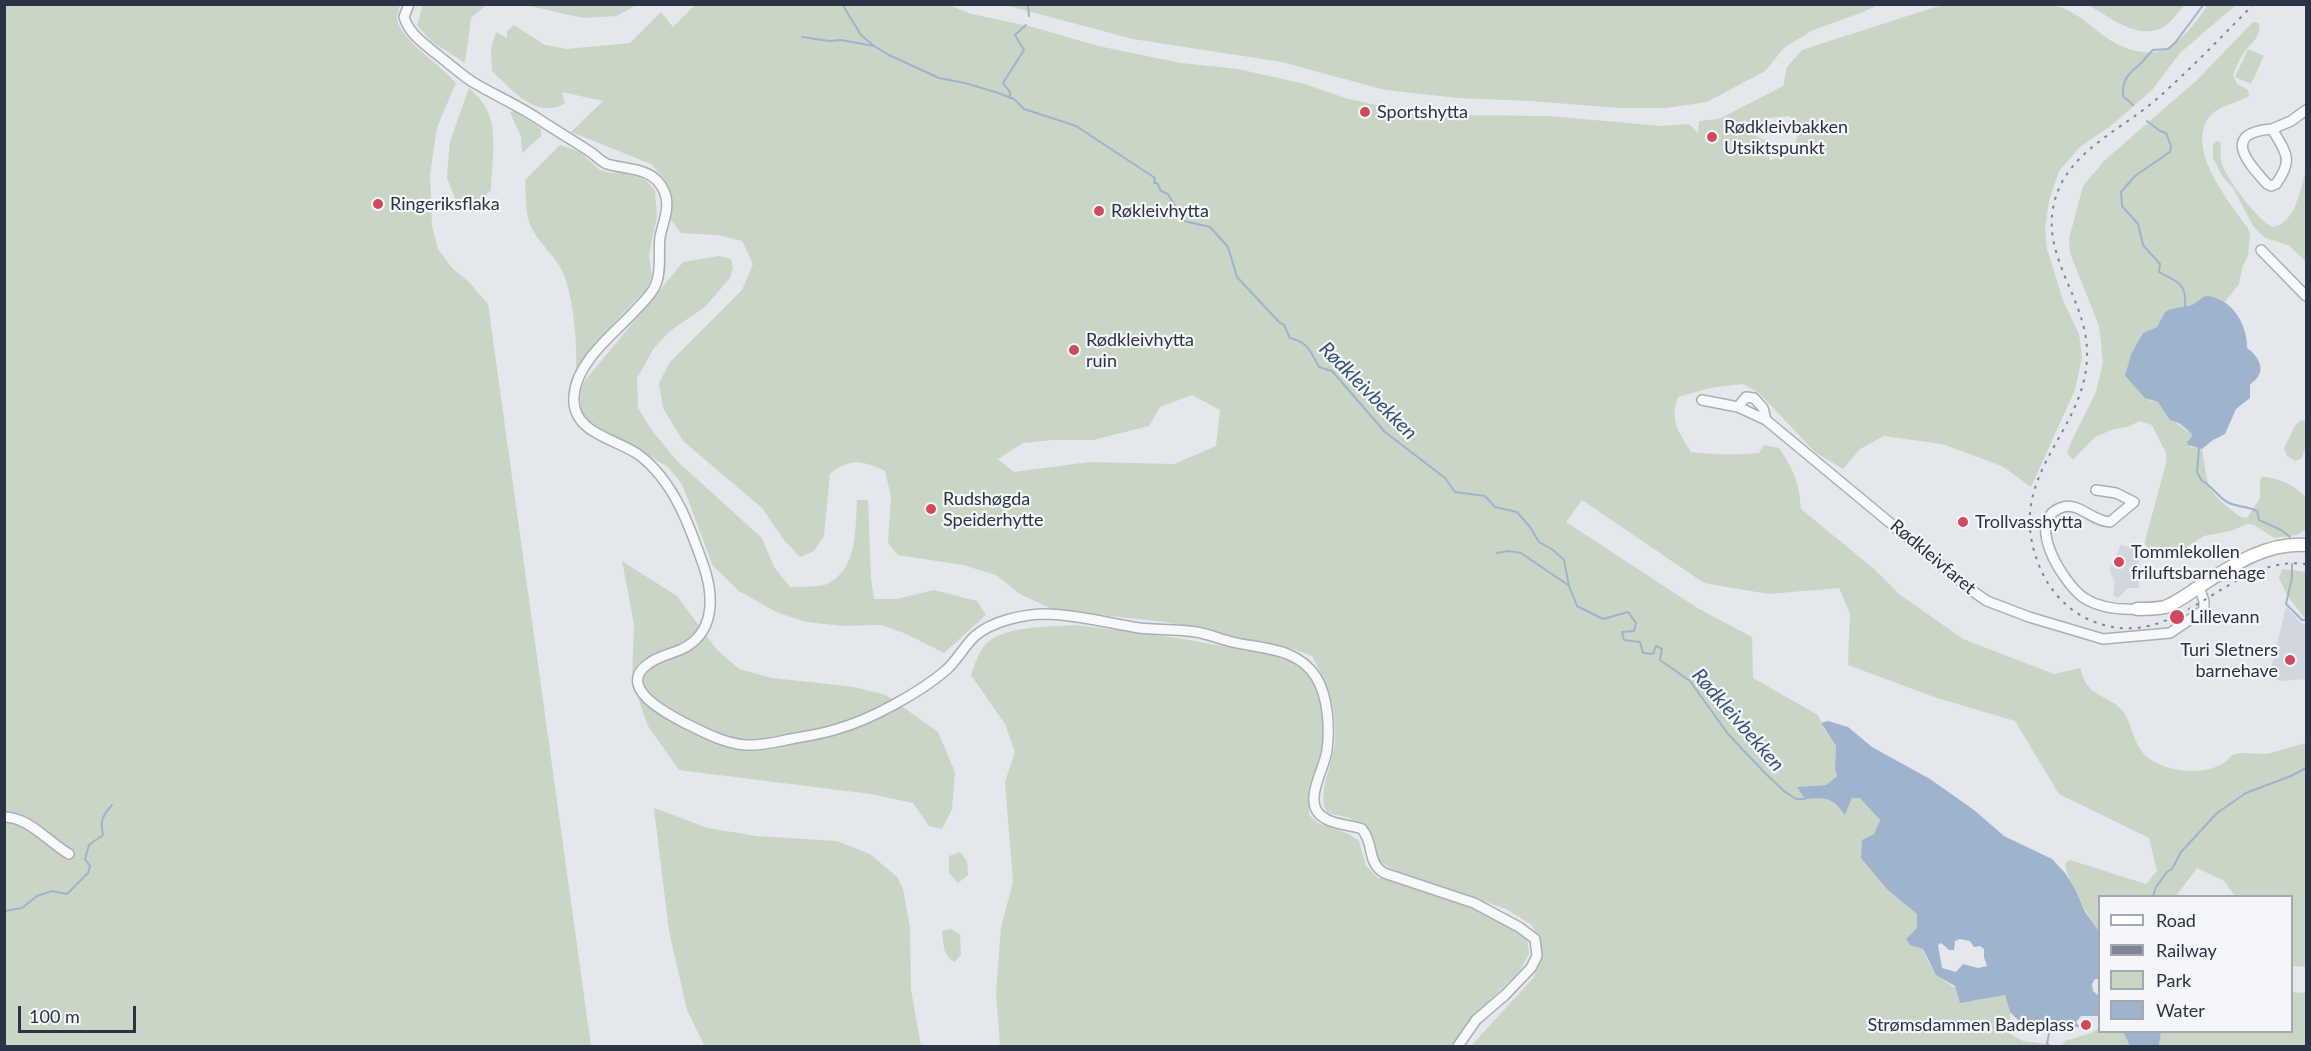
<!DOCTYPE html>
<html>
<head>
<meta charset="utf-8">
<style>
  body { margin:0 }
  #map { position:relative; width:2311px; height:1051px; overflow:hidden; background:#e4e7ec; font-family:Lato,sans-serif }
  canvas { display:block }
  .frame { position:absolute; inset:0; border:6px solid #2b3445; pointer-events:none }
  .legend { position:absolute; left:2098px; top:895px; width:195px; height:138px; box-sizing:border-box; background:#f4f6f9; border:2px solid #a4a8b1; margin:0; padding:8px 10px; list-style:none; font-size:18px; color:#2b3445 }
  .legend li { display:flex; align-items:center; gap:12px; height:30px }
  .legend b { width:30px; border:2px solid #a4a8b1 }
  .scale { position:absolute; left:18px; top:1006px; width:118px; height:27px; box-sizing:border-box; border:3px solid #2b3445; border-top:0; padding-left:8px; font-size:18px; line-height:21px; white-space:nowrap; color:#2b3445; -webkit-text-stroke:4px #f4f6f9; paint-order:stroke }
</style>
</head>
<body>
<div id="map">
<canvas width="2311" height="1051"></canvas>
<div class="frame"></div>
<ul class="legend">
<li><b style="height:8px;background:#fff"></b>Road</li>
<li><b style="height:8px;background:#7d8696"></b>Railway</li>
<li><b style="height:16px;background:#c9d6c5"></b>Park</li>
<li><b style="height:16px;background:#9fb4cc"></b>Water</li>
</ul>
<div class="scale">100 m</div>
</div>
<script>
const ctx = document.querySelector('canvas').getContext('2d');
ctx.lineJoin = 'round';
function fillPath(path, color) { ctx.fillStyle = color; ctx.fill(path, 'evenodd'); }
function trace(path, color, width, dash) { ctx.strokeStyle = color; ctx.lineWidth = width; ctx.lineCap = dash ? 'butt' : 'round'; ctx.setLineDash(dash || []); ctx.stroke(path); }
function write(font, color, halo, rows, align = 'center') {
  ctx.font = font + ' Lato,sans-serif'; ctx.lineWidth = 4.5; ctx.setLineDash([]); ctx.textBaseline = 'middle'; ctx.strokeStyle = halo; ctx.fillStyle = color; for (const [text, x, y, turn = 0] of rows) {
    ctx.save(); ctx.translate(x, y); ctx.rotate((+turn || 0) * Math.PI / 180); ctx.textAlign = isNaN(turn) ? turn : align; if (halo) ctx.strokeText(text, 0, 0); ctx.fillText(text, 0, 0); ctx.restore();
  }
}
fillPath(new Path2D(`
  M2121 545 2139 549V588H2128L2118 598 2113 595 2115 582 2109 570Z
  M2286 607 2301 623 2306 625V679L2281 681 2269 677Z`), '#d2d6de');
fillPath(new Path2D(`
  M1950 4C1977 4 2043 0 2065 9 2081 16 2093 28 2107 38 2120 48 2147 57 2163 50 2182 42 2197 20 2208 5H2236L2180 53 2152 90 2113 124 2080 147 2059 171 2049 201 2045 230 2047 249 2064 303 2079 334 2082 358 2075 390 2031 487 2002 466 1942 444 1884 436 1860 449 1843 469 1815 452 1759 393 1743 384 1710 388 1678 397C1669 420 1679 432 1691 452 1714 455 1736 455 1759 453L1764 445 1779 448C1794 470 1799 483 1801 509L1874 569 1899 594 1963 639 2054 674 2080 668C2082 673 2084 681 2087 685 2095 696 2112 699 2121 709 2131 719 2133 743 2144 754 2163 774 2215 779 2232 755L2241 753 2267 754 2306 743V967L2292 966V896H2235L2224 881 2197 868 2176 896H2100L2099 931C2088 916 2066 881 2065 863L2070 860 2146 884 2157 871 2149 838 2059 794 2015 721 1934 697 1848 665 1850 614 1839 588 1768 594 1704 583 1582 500 1566 522 1699 609 1752 637 1753 678 1818 715 1824 729 1836 746 1835 768 1837 776 1826 785 1797 787C1816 794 1832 798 1845 814L1852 798H1861L1880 820 1874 834 1906 904 1917 914C1917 934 1923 958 1936 973 1942 981 1966 994 1975 1001L1993 996 2005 995 2010 1012V1034L2023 1041 2047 1044 2049 1046H1471L1534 977 1541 960 1540 941 1532 925 1506 909 1394 870 1377 860 1371 835 1350 818 1327 813C1316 792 1334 763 1335 741 1337 709 1327 683 1312 656L1293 649 1165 622 1054 610 1020 594 996 575 963 565 898 555 888 543 891 497 885 471C863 461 851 457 830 474L824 536 814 551 800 557 784 540 762 508 683 441 663 408 659 383 670 362 742 290 753 264 742 241 718 235 681 233 668 216 665 180 651 164 571 132 603 101 562 92 565 103C537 121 511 89 492 71L491 49 496 32 507 38V31L514 25 545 45 567 49 630 43 661 12 673 27 695 5H949L971 14 1033 27 1098 46 1181 63 1238 69 1305 84 1345 98 1393 109 1442 115 1549 116 1661 126 1689 124 1698 133 1699 121 1719 119 1783 86 1787 67 1802 50 1932 8ZM1789 116 1799 127 1794 151 1769 161 1770 152 1766 141 1752 134 1770 118ZM1192 395 1220 410 1216 446 1174 464 1089 462 1014 472 998 459 1023 443 1052 440H1093L1149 426 1160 407Z
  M5 5H400C399 8 397 15 397 19 400 40 442 66 456 83L437 127 430 174 432 226 438 249 452 268 469 282 488 304 591 1046H5Z
  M423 5H486L471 18 465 63 431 41 417 25Z
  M526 5H636L617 16 583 18Z
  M1005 5 1878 4V5L1861 13 1813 30 1784 48 1765 71 1707 102 1666 108H1619L1531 101 1458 98 1385 90 1282 62 1133 39Z
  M2088 5H2185C2179 11 2170 24 2162 28 2135 40 2109 16 2088 5Z
  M2253 22 2259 23C2262 37 2251 42 2244 53 2239 60 2236 67 2233 75L2237 84 2248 90 2249 96C2238 103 2220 105 2212 114 2182 145 2229 202 2248 228L2250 236 2248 255 2242 268 2239 284 2225 302 2218 298 2205 296 2192 305 2171 309 2165 312 2157 327 2143 333 2131 354 2125 377 2151 401 2158 402C2170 415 2175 425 2191 433L2192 436 2188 440 2190 447 2202 449C2208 481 2203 487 2230 509 2236 513 2239 518 2247 518L2260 498V480L2262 477C2276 477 2299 486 2306 499 2309 507 2306 521 2306 529L2297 535 2274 538 2254 525 2248 524 2230 531 2204 536 2187 547 2152 552 2146 546 2145 541 2166 463V453L2152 425 2140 421 2127 427 2114 429 2095 437 2073 460 2067 453 2071 442 2096 392 2103 362 2099 326 2070 253 2069 239 2083 186 2105 160 2197 80Z
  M2248 49 2264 56 2251 84 2235 77Z
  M469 88C503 115 492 151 491 190L475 206 461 212 447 178 450 141Z
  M516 111 541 129V136L522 153 521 137 510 112Z
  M2216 141 2221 142C2220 151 2220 158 2223 166 2228 181 2258 220 2272 227 2296 224 2300 189 2306 170V261L2288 245 2265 238 2253 226 2233 188 2222 176 2213 158V145Z
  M560 145 580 152 600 170 610 173H627L645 180 655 190 657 216 649 255 652 276 647 289 620 316 580 366 576 368C577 339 574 308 566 280 559 257 537 244 529 222 525 209 526 193 525 180Z
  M719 256 731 259 733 268 730 278 705 307 670 331 654 348 637 378 638 408 650 428 678 462 762 538 774 567 790 587C800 586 817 588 827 584 858 569 855 530 857 500H868L871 578 874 599H897L934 590 977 601 986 615 944 653 904 633 881 625 843 626 807 622 778 613 739 591 713 566 682 484 668 467 622 440 595 430 581 414 580 392 583 383 683 262Z
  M2301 420 2306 422 2305 448 2302 458 2296 461 2287 456 2284 448 2295 426Z
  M622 561 677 596 717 650 739 669 772 678 854 687 886 695 938 732 955 772 952 809 942 829 929 826 913 803 871 794 679 770 648 726 632 681 634 624Z
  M2282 569 2306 572V620L2287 595 2279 578Z
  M1075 625 1178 638 1288 658 1310 676 1320 698 1324 720 1322 747 1309 794V815L1318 823 1349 834 1359 841 1366 866 1378 878 1443 893 1513 925 1527 937 1529 954 1521 969 1466 1025 1454 1046H1000L996 993 1001 927 1013 882 1005 782 1015 752 1005 724 971 675C975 664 979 650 988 642 1006 626 1051 627 1075 625Z
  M654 808 708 828 756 836 837 841 870 854 897 877 903 889 910 928 911 990 921 1046H707L703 1043 687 1010 669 931Z
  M960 852 967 861 968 875 958 883 949 873V856Z
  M951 929 960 935 961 954 955 962C942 955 944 945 942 931Z
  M2292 992 2306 993V1046H2159L2161 1032H2292Z
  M2099 1022 2100 1032H2123L2130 1046H2062L2065 1041 2091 1033 2098 1029Z`), '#c9d6c5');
fillPath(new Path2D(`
  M2205 296C2231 296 2248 325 2247 348 2256 354 2266 367 2257 378 2255 381 2252 382 2250 385V398L2236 409 2225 434 2213 440 2202 449 2188 445 2187 442 2192 436 2191 433 2179 423 2170 420 2158 402 2145 398 2125 376 2131 354 2143 333 2157 327 2165 312 2171 309 2192 305Z
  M1828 721 1848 727 1872 747 1930 779 1974 810 2004 836 2052 859 2065 873 2075 889 2085 912 2099 931V979H2095L2092 984 2093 991 2099 996V1016H2081L2076 1022 2080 1027 2022 1029V1024L2010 1012 2005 995 1960 1003 1955 986 1936 975 1923 949 1910 945 1906 939 1917 928V914L1887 889 1861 858 1862 840 1874 834 1880 820 1860 798H1852L1845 815C1832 797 1826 797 1805 799L1797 787 1826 785 1837 776 1835 768 1836 746 1821 723ZM1960 939 1970 941 1974 947 1980 946 1984 949V957L1987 966 1978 968 1963 964 1956 972 1942 968 1938 945 1941 943 1949 950H1954L1955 941Z
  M2123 1032H2161L2159 1046H2130Z`), '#9fb4cc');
trace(new Path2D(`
  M842 4 861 35 874 46 889 55 939 78 965 83 995 92 1014 99 1024 109 1076 126 1155 178 1154 183H1157L1161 191 1168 194 1184 221 1210 227 1228 247 1237 277 1279 322 1284 325 1290 338C1308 342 1311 352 1319 367L1332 371 1385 432 1445 478 1455 492 1485 496 1495 507 1517 512 1530 527 1539 542 1553 550 1564 560 1569 586 1577 606 1603 619 1628 612 1636 623 1634 631 1622 632 1624 640 1640 642 1643 653 1653 654 1656 646 1662 649 1660 660 1690 681 1728 734 1766 774 1784 791 1796 799H1805
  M1028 4 1029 16
  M802 37 829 41 841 40 874 46
  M1010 98V92L1003 83 1024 50 1015 35 1026 25
  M2133 105 2123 96C2122 80 2128 74 2139 65 2144 61 2147 55 2153 50L2168 49 2175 43 2204 4
  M2147 121 2160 131 2166 133 2171 146 2170 152 2135 176 2121 192 2122 206 2138 224 2143 245 2160 264 2159 272C2177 282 2187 283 2185 306
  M2199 449 2197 472 2202 481C2213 486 2218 498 2229 503 2238 507 2248 506 2257 511L2259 520 2281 530 2290 537
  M1497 553 1508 551 1521 553 1568 585
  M2292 564V578L2286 604 2302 620H2306
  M2153 896 2156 887 2167 872 2172 869 2181 852 2217 813 2246 793 2291 776 2306 768
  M4 911 22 908 37 896 52 891 67 894 88 873 90 866 85 859 89 845 103 835C100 821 102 816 112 805
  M2049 1033 2047 1044 2050 1046`), '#9fb4cc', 2);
const street = new Path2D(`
  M409 4 404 17C409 33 421 41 434 52 446 61 458 72 471 81 492 94 516 104 537 118 555 130 574 141 592 153 597 157 602 162 607 164 627 170 654 167 664 191 671 206 663 222 660 237 658 252 662 269 656 284 652 295 641 304 633 313 612 335 576 363 574 396 571 434 616 438 639 455 674 481 690 527 704 567 714 597 715 633 682 649 671 654 658 656 648 664 616 687 666 713 683 722 703 732 723 743 745 745 761 746 776 742 791 739 807 736 822 734 837 729 870 720 919 693 945 671 957 661 964 646 975 636 992 621 1024 614 1046 614 1079 615 1108 623 1139 628 1158 630 1177 629 1196 632 1208 634 1220 639 1232 642 1262 649 1297 647 1316 677 1328 696 1330 728 1327 750 1325 770 1299 805 1326 819 1336 825 1351 825 1362 829 1375 845 1366 861 1384 873L1474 903 1519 927 1535 939 1537 956 1531 968 1505 995 1476 1020 1458 1046
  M2272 129C2286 153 2294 159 2276 184L2271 186 2267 184C2247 162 2221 133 2272 129Z
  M2272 129 2291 121 2306 110
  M2261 250 2306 296
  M1702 400 1738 407 1766 420 1971 590 1987 601 2029 617 2103 639 2170 633 2204 610V601L2199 587
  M1738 407 1746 397 1754 398 1763 408 1766 420
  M2096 490 2116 493 2134 502 2110 522C2094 522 2078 502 2063 507 2022 519 2064 584 2084 598 2100 608 2118 610 2137 609
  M4 817C29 817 48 842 69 854`);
const secondary = new Path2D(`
  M2137 609C2146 609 2156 609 2165 607 2176 603 2187 595 2197 588 2230 567 2265 542 2306 545`);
trace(street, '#a9aeb7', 12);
trace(secondary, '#a9aeb7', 15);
trace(street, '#f7f8fa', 9);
trace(secondary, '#fff', 12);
trace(new Path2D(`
  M2254 4C2223 35 2192 68 2159 97 2127 126 2081 145 2061 184 2029 250 2090 295 2087 358 2084 437 2000 477 2041 570 2051 593 2070 612 2092 621 2178 656 2226 554 2306 564`), '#7d8696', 2, [3, 6]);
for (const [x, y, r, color] of [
  [1365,112,6,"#d1495b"],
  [1712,137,6,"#d1495b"],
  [378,204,6,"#d1495b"],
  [1099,211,6,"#d1495b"],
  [1074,350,6,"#d1495b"],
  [931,509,6,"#d1495b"],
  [1963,522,6,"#d1495b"],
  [2119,562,6,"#d1495b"],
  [2177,617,8,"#d1495b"],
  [2290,660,6,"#d1495b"],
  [2086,1025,6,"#d1495b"]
]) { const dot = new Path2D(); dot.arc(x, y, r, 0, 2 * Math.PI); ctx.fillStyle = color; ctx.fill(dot); trace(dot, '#f4f6f9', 2); }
write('18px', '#2b3445', '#f4f6f9', [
  ["Sportshytta",1377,112],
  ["Rødkleivbakken",1724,127],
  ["Utsiktspunkt",1724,148],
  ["Ringeriksflaka",390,204],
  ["Røkleivhytta",1111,211],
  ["Rødkleivhytta",1086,340],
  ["ruin",1086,361],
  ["Rudshøgda",943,499],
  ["Speiderhytte",943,520],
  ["Trollvasshytta",1975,522],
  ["Tommlekollen",2131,552],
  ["friluftsbarnehage",2131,573],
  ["Lillevann",2190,617],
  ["Turi Sletners",2278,650,"right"],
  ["barnehave",2278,671,"right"],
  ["Strømsdammen Badeplass",2074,1025,"right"]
], 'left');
write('18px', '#2b3445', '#f4f6f9', [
  ["Rødkleivfaret",1933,557,40]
]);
write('italic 20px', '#34527a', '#f4f6f9', [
  ["Rødkleivbekken",1368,391,45],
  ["Rødkleivbekken",1738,720,49]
]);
</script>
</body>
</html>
